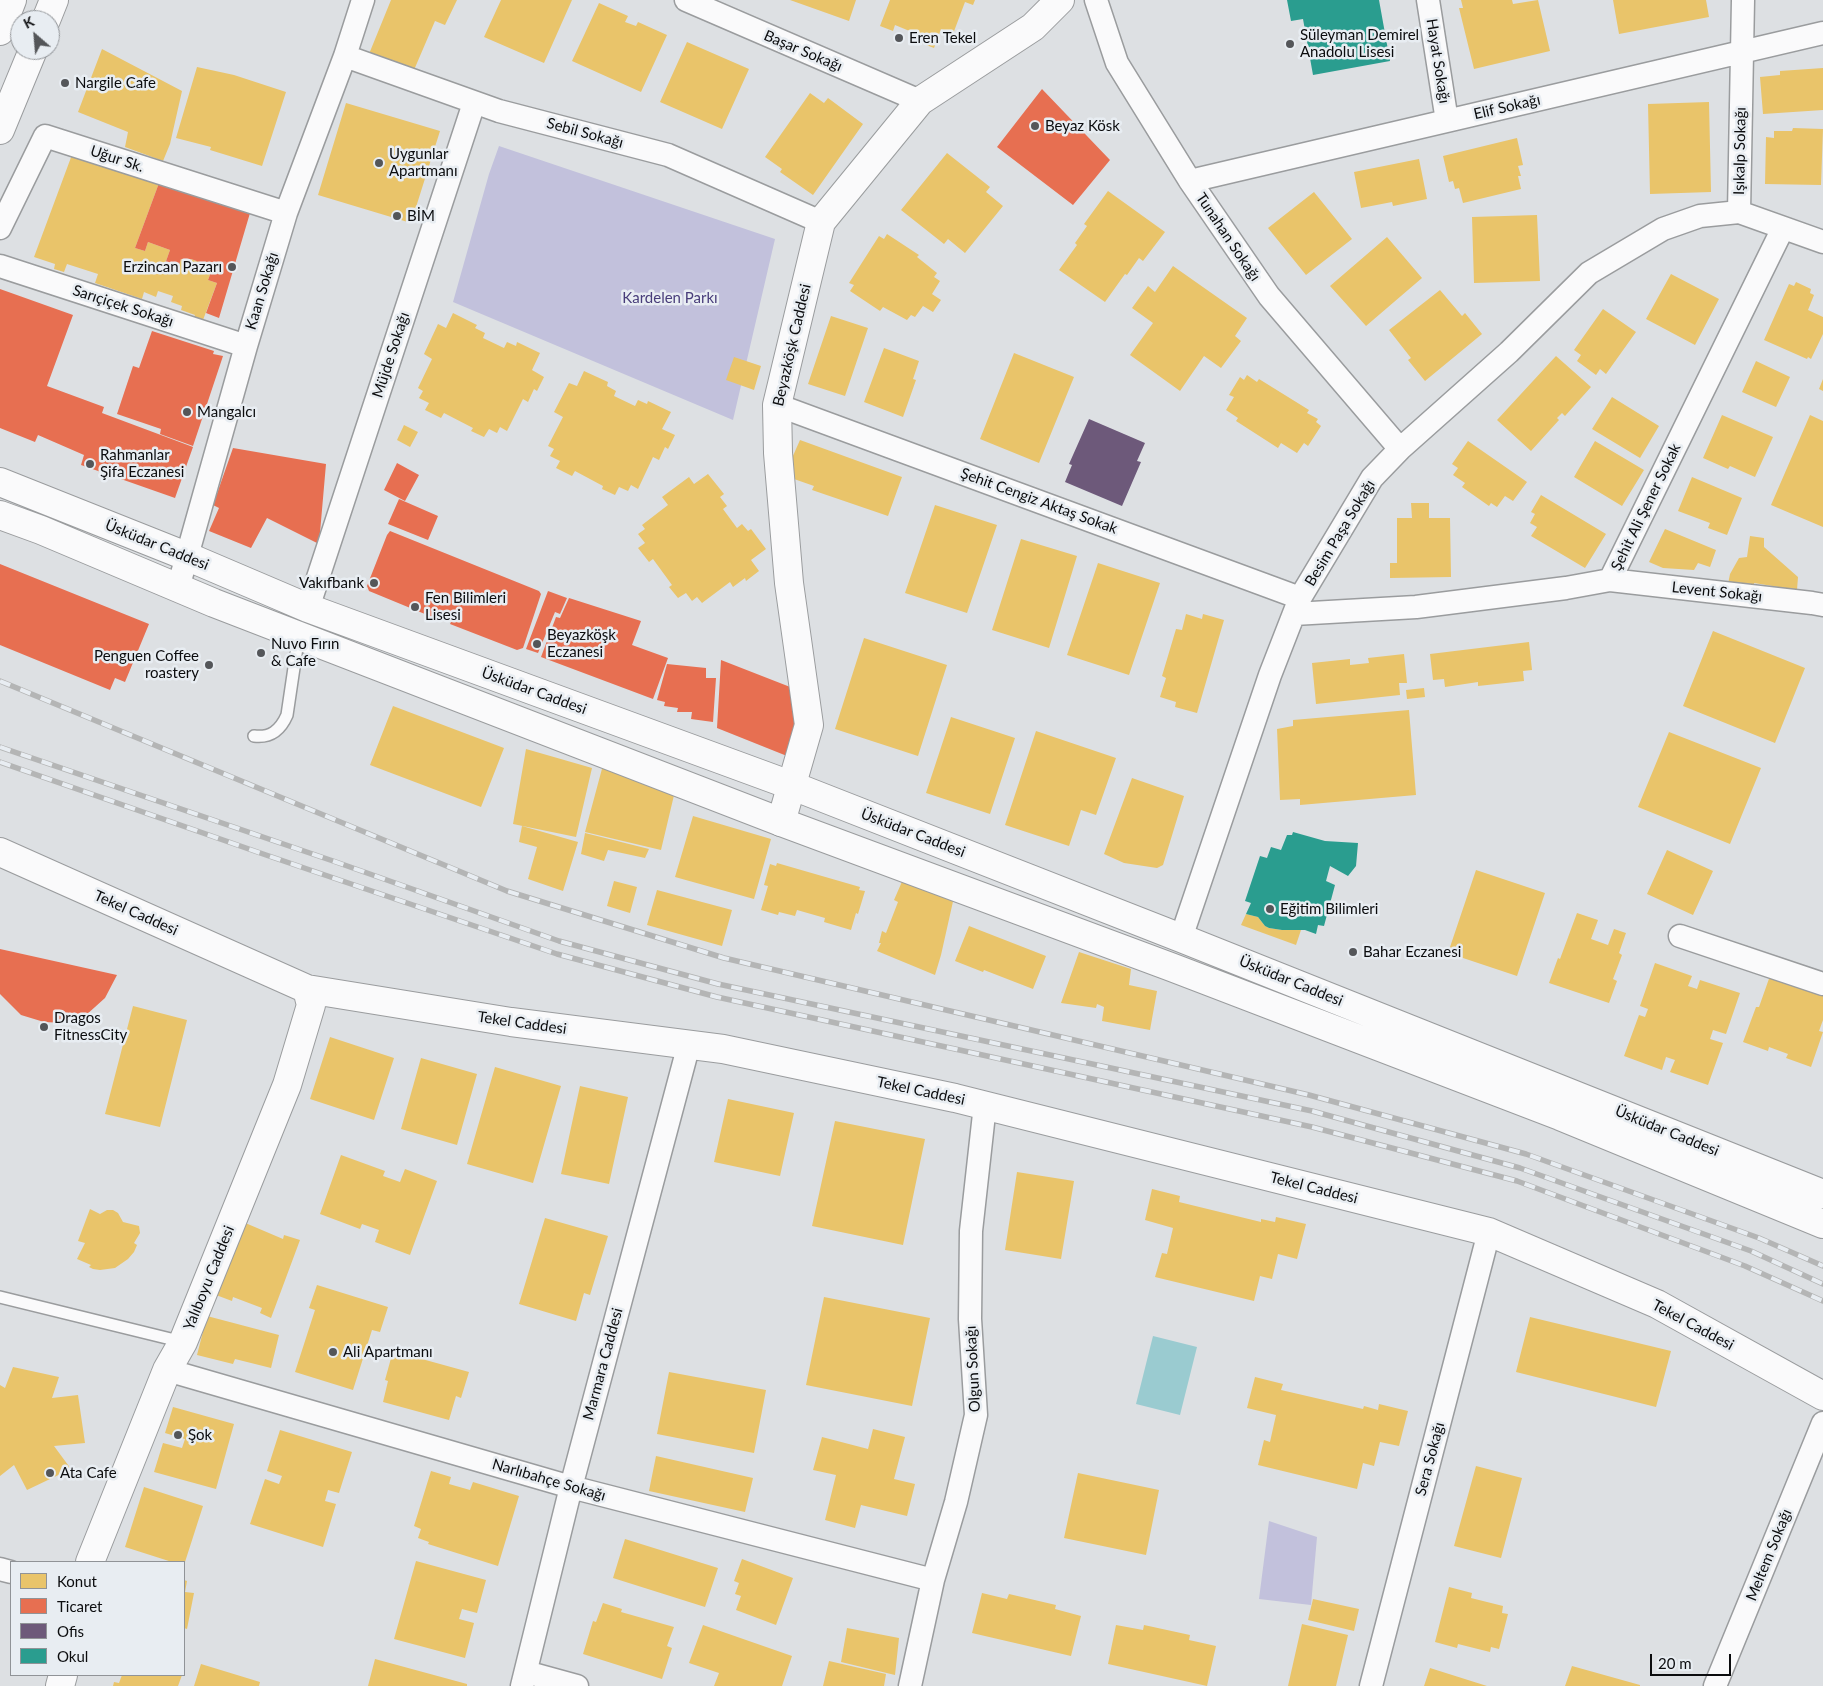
<!DOCTYPE html>
<html>
<head>
<meta charset="utf-8">
<style>
  body { margin:0 }
  #map { position:relative; width:1823px; height:1686px; overflow:hidden; background:#dde0e3; font-family:Lato,sans-serif }
  canvas { display:block }
  .legend { position:absolute; left:10px; top:1561px; width:175px; height:115px; box-sizing:border-box; background:#e8edf2; border:1px solid #909397; margin:0; padding:6px 9px; list-style:none; font-size:15px; color:#0b0c0e }
  .legend li { display:flex; align-items:center; gap:10px; height:25px }
  .legend b { width:25px; border:1px solid #909397 }
  .north { position:absolute; left:10px; top:10px; width:50px; height:50px; box-sizing:border-box; background:#e8edf2; border:1px solid #909397; border-radius:50%; rotate:333deg; font-size:14px; font-weight:700; line-height:20px; text-align:center; color:#0b0c0e }
  .north::after { content:''; display:block; margin:auto; width:18px; height:22px; background:#545659; clip-path:polygon(50% 0,100% 100%,50% 72%,0 100%) }
  .scale { position:absolute; left:1650px; top:1654px; width:81px; height:22px; box-sizing:border-box; border:2px solid #0b0c0e; border-top:0; padding-left:6px; font-size:15px; line-height:18px; white-space:nowrap; color:#0b0c0e; -webkit-text-stroke:4px #e8edf2; paint-order:stroke }
</style>
</head>
<body>
<div id="map">
<canvas width="1823" height="1686"></canvas>
<ul class="legend">
<li><b style="height:14px;background:#e9c46a"></b>Konut</li>
<li><b style="height:14px;background:#e76f51"></b>Ticaret</li>
<li><b style="height:14px;background:#6d597a"></b>Ofis</li>
<li><b style="height:14px;background:#2a9d8f"></b>Okul</li>
</ul>
<div class="north">K</div>
<div class="scale">20 m</div>
</div>
<script>
const ctx = document.querySelector('canvas').getContext('2d');
ctx.lineJoin = 'round';
function fillPath(path, color) { ctx.fillStyle = color; ctx.fill(path, 'evenodd'); }
function trace(path, color, width, dash) { ctx.strokeStyle = color; ctx.lineWidth = width; ctx.lineCap = dash ? 'butt' : 'round'; ctx.setLineDash(dash || []); ctx.stroke(path); }
function write(font, color, halo, rows, align = 'center') {
  ctx.font = font + ' Lato,sans-serif'; ctx.lineWidth = 5; ctx.setLineDash([]); ctx.textBaseline = 'middle'; ctx.strokeStyle = halo; ctx.fillStyle = color; for (const [text, x, y, turn = 0] of rows) {
    ctx.save(); ctx.translate(x, y); ctx.rotate((+turn || 0) * Math.PI / 180); ctx.textAlign = isNaN(turn) ? turn : align; if (halo) ctx.strokeText(text, 0, 0); ctx.fillText(text, 0, 0); ctx.restore();
  }
}
fillPath(new Path2D(`
  M499 146 775 239 733 420 453 302 489 174Z
  M1269 1521 1317 1537 1311 1605 1259 1599Z`), '#c2c1dc');
fillPath(new Path2D(`
  M1153 1336 1197 1347 1180 1415 1136 1404Z`), '#9acbd0');
fillPath(new Path2D(`
  M391 0H457L445 25 435 21 414 70 369 54Z
  M501 0H572L544 63 484 37Z
  M790 0H856L849 21Z
  M890 0H975L973 5 965 2 953 34 941 29 934 48 921 43 924 37 895 25 893 31 880 26Z
  M1461 0H1512L1513 4 1538 0 1550 51 1474 69 1459 8H1463Z
  M1613 0H1706L1709 17 1619 34Z
  M599 3 628 16 625 22 636 26 638 22 667 35 641 92 572 61Z
  M687 42 749 69 722 129 660 102Z
  M102 49 182 91 170 144 163 161 125 147 128 132 78 112Z
  M197 67 234 75 286 92 262 166 210 150 211 147 176 138Z
  M1823 68V110L1763 114 1760 77 1780 75V71Z
  M810 93 824 103 828 98 863 124 813 195 780 172 782 169 765 157Z
  M1709 102 1711 192 1650 194 1648 104Z
  M346 103 440 131 411 223 318 195Z
  M1793 128 1823 129 1821 185 1765 184 1766 137 1774 138V131H1792Z
  M1517 138 1523 165 1518 166 1521 176H1518L1521 189 1463 203 1459 188 1455 189 1453 181 1449 182 1443 156Z
  M73 152 159 183 135 248 145 251 148 242 170 250 165 264 178 268 181 259 190 262 191 259 213 267 208 280 217 283 203 320 194 317 195 315 181 310 182 306 171 302 173 296 158 291 156 297 144 292 142 299 95 283 98 274 67 264 64 272 54 269 55 264 34 257Z
  M947 153 990 187 986 192 1003 206 965 253 948 239 944 244 901 210Z
  M1419 159 1427 199 1393 206 1392 202 1361 208 1354 172Z
  M1108 191 1165 232 1143 261 1139 258 1127 275 1125 274 1105 302 1059 270 1077 245 1075 243 1087 226 1084 224Z
  M1314 192 1352 239 1306 275 1268 228Z
  M1537 215 1540 281 1474 283 1472 217Z
  M887 234 919 255 917 257 937 273 934 277 940 281 932 294 941 300 933 312 923 306 915 317 911 315 907 320 883 307 880 311 850 291 854 285 849 283 879 236 884 239Z
  M1387 237 1422 278 1366 326 1330 286Z
  M1173 266 1247 318 1235 336 1241 341 1221 368 1204 356 1180 391 1130 355 1153 323 1132 308 1148 286 1155 292Z
  M1671 274 1719 299 1695 345 1646 319Z
  M1796 282 1811 289 1810 293 1814 295 1808 310 1823 317V334L1811 359 1808 357 1807 359 1764 340 1789 284 1794 286Z
  M1440 290 1462 316 1465 313 1482 334 1425 381 1408 360 1411 358 1389 330Z
  M1603 309 1636 332 1606 374 1600 369 1596 375 1577 361 1581 355 1574 350Z
  M453 313 477 325 475 328 485 333 483 338 504 348 507 342 516 346 517 342 540 353 532 370 544 377 537 391 534 389 528 402 523 399 507 431 500 427 497 433 489 429 484 437 471 431 473 428 444 413 441 418 425 410 429 403 419 398 423 391 418 388 432 359 424 354 438 324 446 328Z
  M831 316 868 328 845 396 808 384Z
  M884 348 919 361 913 379 916 380 903 417 864 402Z
  M1014 353 1074 377 1039 463 980 439Z
  M1556 356 1591 387 1565 416 1562 413 1557 418 1559 420 1531 451 1497 420Z
  M734 357 761 366 754 390 726 380Z
  M1756 361 1790 377 1776 407 1742 392Z
  M584 371 608 382 607 386 616 391 614 396 635 406 638 400 647 404 648 401 671 412 662 429 675 435 668 449 665 447 659 460 653 457 638 489 631 485 628 491 619 487 615 495 602 489 603 486 575 471 572 476 556 468 560 461 550 456 554 449 548 446 563 417 554 412 569 383 577 386Z
  M1247 375 1257 382 1259 379 1309 410 1307 413 1318 419 1316 422 1321 426 1308 446 1304 443 1297 453 1281 443 1278 448 1236 421 1238 418 1226 410 1234 397 1229 395 1240 377 1244 380Z
  M1823 379V391L1819 389Z
  M1612 397 1659 426 1640 458 1592 429Z
  M1722 415 1773 437 1755 477 1730 466 1728 469 1703 458Z
  M1810 415 1823 421V527L1771 505Z
  M404 425 418 432 410 447 397 440Z
  M800 440 902 477 888 516 812 490 814 486 794 479 792 458Z
  M1468 441 1527 482 1513 501 1505 496 1497 507 1491 503 1489 506 1462 487 1465 483 1453 475 1458 468 1452 464Z
  M1595 441 1644 470 1622 506 1574 477Z
  M708 474 724 494 720 497 727 506 723 509 737 528 742 524 748 531 751 529 766 549 751 560 759 571 746 581 745 578 733 587 730 582 702 603 697 597 692 601 686 593 678 598 669 587 672 585 653 559 649 562 638 548 645 543 638 534 645 529 642 525 668 505 662 497 689 477 694 484Z
  M1692 477 1742 498 1727 535 1708 528 1710 523 1678 511Z
  M1541 495 1606 534 1585 568 1531 536 1537 527 1530 523 1535 514 1531 512Z
  M1411 503H1429V518H1450L1451 577 1390 578V563H1397V518H1412Z
  M935 505 997 525 967 613 905 593Z
  M1665 529 1716 550 1710 567 1698 563 1694 570 1663 568 1649 562Z
  M1750 536 1764 538V547L1798 577 1797 590 1754 583V586L1728 584 1730 574 1739 558 1747 557Z
  M1021 539 1077 556 1049 648 992 630Z
  M1098 563 1160 583 1129 675 1067 655Z
  M1186 614 1202 619 1203 614 1224 620 1197 713 1175 707 1176 702 1160 697 1166 678 1162 676 1176 629 1182 630Z
  M1713 631 1805 668 1775 743 1683 706Z
  M864 638 947 665 918 756 835 729Z
  M1529 642 1532 670 1523 671 1524 681 1478 686V682L1445 687 1444 679 1433 680 1430 654Z
  M1404 654 1407 683H1399L1400 695 1316 704 1312 663 1350 659V665L1369 663 1368 658Z
  M1424 688 1425 697 1407 699 1406 690Z
  M393 706 504 748 481 807 370 765Z
  M1409 710 1416 795 1300 805V799L1280 800 1277 729 1293 726V720Z
  M951 717 1015 738 990 814 926 793Z
  M1036 731 1116 758 1096 815 1081 810 1069 846 1005 825Z
  M1669 732 1761 768 1730 844 1638 807Z
  M526 749 592 768 576 837 513 824Z
  M603 765 675 791 661 850 585 832Z
  M1132 778 1184 796 1163 865 1157 868 1124 863 1104 854Z
  M693 816 771 839 754 899 675 877Z
  M522 826 578 842 563 891 528 879 537 847 519 842Z
  M585 833 649 849 645 858 608 850 604 861 581 854Z
  M1667 850 1713 871 1693 915 1647 894Z
  M777 863 860 887 859 890 865 891 858 914 856 913 851 930 824 922 825 918 797 910 795 916 779 912 778 915 761 910 768 886 764 885 770 864 776 866Z
  M1476 870 1545 893 1517 976 1448 953Z
  M904 877 954 897 941 955 935 975 877 951 881 943H879L882 931 886 933 898 902 894 900Z
  M614 881 637 887 630 913 607 906Z
  M657 890 732 910 722 946 647 925Z
  M1577 913 1598 920 1591 939 1608 945 1614 929 1626 933 1619 953 1622 955 1613 979 1617 981 1609 1003 1549 983 1558 958 1560 959Z
  M1246 914 1258 917 1265 926 1269 928 1282 930H1301L1296 945 1241 925Z
  M969 926 1046 956 1033 989 984 970 983 972 955 961Z
  M1079 952 1131 969 1129 985 1157 991 1150 1030 1102 1021 1104 1007 1097 1004 1096 1008 1061 1003Z
  M1655 963 1692 976 1688 986 1697 989 1700 980 1740 993 1726 1034 1713 1030 1710 1039 1723 1043 1708 1085 1670 1072 1675 1060 1666 1057 1662 1070 1624 1056 1639 1015 1645 1017 1648 1009 1640 1006Z
  M1771 973 1795 981 1793 986 1805 990 1807 985 1823 991V1020L1819 1031 1823 1032 1811 1067 1786 1058 1788 1054 1769 1047 1768 1051 1743 1042 1756 1007H1759Z
  M133 1006 187 1020 160 1127 105 1114Z
  M330 1037 394 1058 374 1120 310 1099Z
  M421 1058 477 1074 457 1145 401 1129Z
  M495 1067 561 1086 533 1183 467 1164Z
  M580 1086 628 1097 609 1184 561 1174Z
  M728 1099 794 1113 780 1176 714 1162Z
  M835 1121 925 1139 903 1245 812 1226Z
  M341 1155 385 1171 383 1176 400 1182 405 1169 437 1181 410 1255 375 1242 379 1230 362 1224 360 1229 320 1214Z
  M1017 1172 1074 1181 1061 1259 1005 1250Z
  M1152 1189 1180 1196 1179 1202 1261 1222V1219L1275 1222 1276 1217 1306 1224 1297 1259 1278 1254 1272 1279 1260 1276 1254 1301 1155 1277 1162 1253 1167 1254 1173 1228 1145 1220Z
  M90 1209 100 1214 107 1210H113L118 1213 123 1222 139 1226 140 1233 134 1243 137 1245 134 1252 128 1259 115 1268 100 1270 93 1269 89 1267 91 1265 77 1259 85 1243 78 1241Z
  M545 1218 608 1236 590 1295 584 1293 576 1321 519 1304Z
  M243 1222 283 1239 284 1235 300 1240 271 1318 260 1313 262 1308 233 1297 232 1301 216 1295Z
  M317 1285 388 1307 380 1332 372 1330 353 1390 295 1372 315 1310 309 1308Z
  M824 1297 930 1318 912 1406 806 1385Z
  M207 1316 279 1335 271 1368 235 1359 233 1364 197 1355Z
  M1530 1317 1671 1351 1656 1407 1516 1372Z
  M393 1351 469 1372 461 1398 456 1396 449 1420 383 1402 388 1381 385 1380Z
  M13 1367 59 1377 52 1398 78 1395 85 1443 54 1446 71 1469 27 1490 14 1465 0 1476V1385L5 1388Z
  M669 1372 766 1390 754 1453 657 1434Z
  M1255 1377 1283 1384 1281 1390 1363 1409 1364 1406 1378 1410 1379 1404 1408 1411 1399 1446 1380 1442 1374 1466 1363 1463 1357 1489 1258 1465 1264 1440 1270 1442 1276 1415 1247 1408Z
  M173 1407 234 1424 216 1489 154 1472 163 1443 182 1448 185 1439 165 1433Z
  M873 1429 905 1437 894 1479 915 1484 907 1516 861 1505 855 1528 825 1520 836 1475 813 1470 822 1437 868 1449Z
  M280 1430 352 1452 339 1493 328 1490 325 1501 336 1504 323 1547 250 1524 265 1479 279 1484 282 1476 267 1471Z
  M656 1456 753 1478 745 1512 649 1491Z
  M1476 1466 1522 1478 1501 1558 1454 1546Z
  M431 1471 451 1477 449 1484 470 1490 473 1482 519 1496 498 1566 428 1544 429 1542 418 1538 421 1529 414 1526Z
  M1078 1473 1159 1490 1146 1555 1064 1538Z
  M144 1487 203 1506 185 1562H172L125 1547Z
  M625 1539 718 1568 705 1607 613 1578Z
  M742 1559 793 1578 776 1625 736 1610 741 1596 735 1594 739 1583 734 1581Z
  M416 1561 486 1580 477 1613 462 1609 459 1619 474 1623 465 1658 394 1639Z
  M184 1580 187 1581 185 1592 194 1593 187 1629 184 1628Z
  M1449 1587 1472 1593 1471 1598 1503 1606 1502 1613 1508 1614 1499 1649 1491 1647 1490 1652 1458 1644 1457 1648 1435 1642Z
  M982 1593 1007 1599 1009 1594 1056 1605 1055 1609 1081 1616 1071 1656 972 1633Z
  M1313 1599 1359 1609 1354 1631 1308 1620Z
  M603 1603 622 1609 621 1612 674 1627 667 1646 672 1648 662 1679 583 1654 593 1621 596 1622Z
  M1302 1624 1348 1635 1336 1686H1288Z
  M703 1625 792 1656 782 1686H714L719 1673 689 1663Z
  M1116 1625 1143 1630 1144 1625 1190 1635 1189 1640 1216 1646 1207 1686 1108 1664Z
  M847 1628 899 1638 895 1675 841 1662Z
  M375 1659 467 1684V1686H368Z
  M829 1661 886 1674 884 1686H823Z
  M201 1664 260 1682 259 1686H194Z
  M1572 1666 1640 1685V1686H1565Z
  M1430 1668 1487 1686H1424Z
  M122 1675H182L178 1686H113L114 1682 119 1683Z`), '#e9c46a');
fillPath(new Path2D(`
  M1042 89 1110 160 1073 205 997 147Z
  M159 183 250 213 219 318 206 313 217 283 208 280 213 267 191 259 190 262 181 259 178 268 165 264 170 250 148 242 145 251 135 248Z
  M0 289 73 315 47 386 104 407 102 413 193 447 175 498 81 465 84 455 38 435 35 442 0 428Z
  M152 331 214 351 213 354 223 356 193 446 160 434 161 429 117 414 133 366 139 368Z
  M233 448 326 464 319 544 267 518 251 548 209 531 219 508 213 505Z
  M397 463 419 475 405 501 384 490Z
  M399 499 438 516 428 540 388 524Z
  M390 531 539 591 541 594 523 648 517 650 450 624 454 616 440 611 437 619 369 591 367 586 387 535Z
  M0 564 149 624 125 682 115 678 110 690 0 645Z
  M548 591 567 598 560 614 555 612 538 653 526 649Z
  M569 598 641 621 632 645 668 658 653 699 541 657 556 617 560 618Z
  M721 660 803 692 792 758 717 728Z
  M667 664 706 668V678H716L713 722 691 719 692 712H677L678 708 664 706 665 702 657 700Z
  M0 949 117 975 105 998 85 1016 74 1021 65 1023 44 1022 21 1015 0 994Z`), '#e76f51');
fillPath(new Path2D(`
  M1089 419 1145 443 1137 461 1141 462 1122 506 1065 482 1072 465 1069 464Z`), '#6d597a');
fillPath(new Path2D(`
  M1287 0H1379L1390 61 1313 75 1303 19 1291 21Z
  M1293 832 1325 841 1358 843 1356 866 1348 876 1330 866 1326 881 1335 885 1324 926 1318 925 1316 934 1305 930H1282L1269 928 1265 926 1258 917 1246 914 1251 903 1245 901 1260 856 1267 858 1271 847 1281 850 1287 835H1292Z`), '#2a9d8f');
const service = new Path2D(`
  M254 736C270 738 280 731 287 715L299 634
  M0 1297 183 1342`);
const minor = new Path2D(`
  M686 0 920 101
  M1096 0 1117 63 1190 181 1269 296 1400 449
  M1428 0 1447 121
  M1743 0 1739 212 1823 242
  M345 56 499 111 668 155 821 222
  M1190 181 1823 33
  M0 228 45 136 286 213
  M0 266 246 346
  M777 405 1300 598
  M1610 580 1812 603 1823 605
  M178 588 246 346 286 213 345 56 363 0
  M308 608 474 103
  M1294 614 1416 607 1566 588 1610 580 1783 228
  M1680 936 1823 984
  M1181 938 1270 675 1300 598 1372 478 1400 449 1509 352 1589 273 1663 229 1700 216 1739 212
  M167 1370 571 1487 933 1580
  M0 1569 11 1572
  M526 1672 577 1686
  M522 1686 571 1487 689 1044
  M910 1686 933 1580 956 1502 976 1415 970 1319 971 1231 985 1105
  M1371 1686 1489 1232
  M1715 1686 1823 1423`);
const tertiary = new Path2D(`
  M781 822 809 725 789 583 778 453 777 405 821 222 920 101 1033 27 1060 0
  M0 852 307 989 511 1022 723 1049 955 1098 1489 1232 1657 1304 1823 1396
  M90 1562 167 1370 183 1342 287 1085 311 1005 307 989
  M60 1686 63 1675`);
const secondary = new Path2D(`
  M46 20 54 0
  M0 31 12 0
  M0 130 33 50`);
const primary = new Path2D(`
  M0 482 186 556 308 608 793 786 1181 938 1823 1194
  M0 515 41 530 214 603 781 822 1171 967 1560 1116 1823 1224`);
trace(service, '#9a9c9e', 14);
trace(minor, '#9a9c9e', 25);
trace(tertiary, '#9a9c9e', 30);
trace(secondary, '#9a9c9e', 30);
trace(primary, '#9a9c9e', 30);
trace(service, '#fafafb', 11);
trace(minor, '#fafafb', 22);
trace(tertiary, '#fafafb', 28);
trace(secondary, '#fafafb', 28);
trace(primary, '#fafafb', 28);
const rail = new Path2D(`
  M0 681 507 891 724 958 1309 1095 1526 1154 1759 1238 1823 1266
  M0 747 336 862 559 941 718 984 1312 1111 1520 1168 1751 1251 1823 1284
  M0 762 266 855 557 954 717 997 1312 1127 1517 1181 1745 1266 1823 1301`);
trace(rail, '#b4b5b5', 5.5);
trace(rail, '#e8edf2', 4, [11]);
for (const [x, y, r, color] of [
  [899,38,5,"#545659"],
  [1290,44,5,"#545659"],
  [65,83,5,"#545659"],
  [1035,126,5,"#545659"],
  [379,163,5,"#545659"],
  [397,216,5,"#545659"],
  [232,267,5,"#545659"],
  [187,412,5,"#545659"],
  [90,464,5,"#545659"],
  [374,583,5,"#545659"],
  [415,607,5,"#545659"],
  [537,644,5,"#545659"],
  [261,653,5,"#545659"],
  [209,665,5,"#545659"],
  [1270,909,5,"#545659"],
  [1353,952,5,"#545659"],
  [44,1027,5,"#545659"],
  [333,1352,5,"#545659"],
  [178,1435,5,"#545659"],
  [50,1473,5,"#545659"]
]) { const dot = new Path2D(); dot.arc(x, y, r, 0, 2 * Math.PI); ctx.fillStyle = color; ctx.fill(dot); trace(dot, '#e8edf2', 2); }
write('15px', '#0b0c0e', '#e8edf2', [
  ["Süleyman Demirel",1300,35],
  ["Anadolu Lisesi",1300,52],
  ["Eren Tekel",909,38],
  ["Nargile Cafe",75,83],
  ["Beyaz Kösk",1045,126],
  ["Uygunlar",389,154],
  ["Apartmanı",389,171],
  ["BİM",407,216],
  ["Erzincan Pazarı",222,267,"right"],
  ["Mangalcı",197,412],
  ["Rahmanlar",100,455],
  ["Şifa Eczanesi",100,472],
  ["Vakıfbank",364,583,"right"],
  ["Fen Bilimleri",425,598],
  ["Lisesi",425,615],
  ["Beyazköşk",547,635],
  ["Eczanesi",547,652],
  ["Nuvo Fırın",271,644],
  ["& Cafe",271,661],
  ["Penguen Coffee",199,656,"right"],
  ["roastery",199,673,"right"],
  ["Eğitim Bilimleri",1280,909],
  ["Bahar Eczanesi",1363,952],
  ["Dragos",54,1018],
  ["FitnessCity",54,1035],
  ["Ali Apartmanı",343,1352],
  ["Şok",188,1435],
  ["Ata Cafe",60,1473]
], 'left');
write('15px', '#0b0c0e', '#e8edf2', [
  ["Başar Sokağı",803,51,23],
  ["Hayat Sokağı",1438,61,81],
  ["Elif Sokağı",1507,107,-13],
  ["Sebil Sokağı",585,133,15],
  ["Işıkalp Sokağı",1740,151,-89],
  ["Uğur Sk.",117,159,18],
  ["Tunahan Sokağı",1228,237,56],
  ["Kaan Sokağı",262,291,-73],
  ["Sarıçiçek Sokağı",123,306,18],
  ["Beyazköşk Caddesi",792,345,-77],
  ["Müjde Sokağı",391,355,-72],
  ["Şehit Cengiz Aktaş Sokak",1039,501,20],
  ["Şehit Ali Şener Sokak",1646,507,-64],
  ["Besim Paşa Sokağı",1340,533,-59],
  ["Üsküdar Caddesi",157,545,22],
  ["Levent Sokağı",1717,592,6],
  ["Üsküdar Caddesi",534,691,20],
  ["Üsküdar Caddesi",913,833,21],
  ["Tekel Caddesi",136,913,24],
  ["Üsküdar Caddesi",1291,981,22],
  ["Tekel Caddesi",522,1023,8],
  ["Tekel Caddesi",921,1091,12],
  ["Üsküdar Caddesi",1667,1131,22],
  ["Tekel Caddesi",1314,1188,14],
  ["Yalıboyu Caddesi",209,1278,-68],
  ["Tekel Caddesi",1693,1325,28],
  ["Marmara Caddesi",603,1364,-75],
  ["Olgun Sokağı",973,1369,-93],
  ["Sera Sokağı",1430,1459,-75],
  ["Narlıbahçe Sokağı",549,1480,16],
  ["Meltem Sokağı",1769,1555,-68]
]);
write('15px', '#483d7a', '#e8edf2', [
  ["Kardelen Parkı",670,298]
]);
</script>
</body>
</html>
